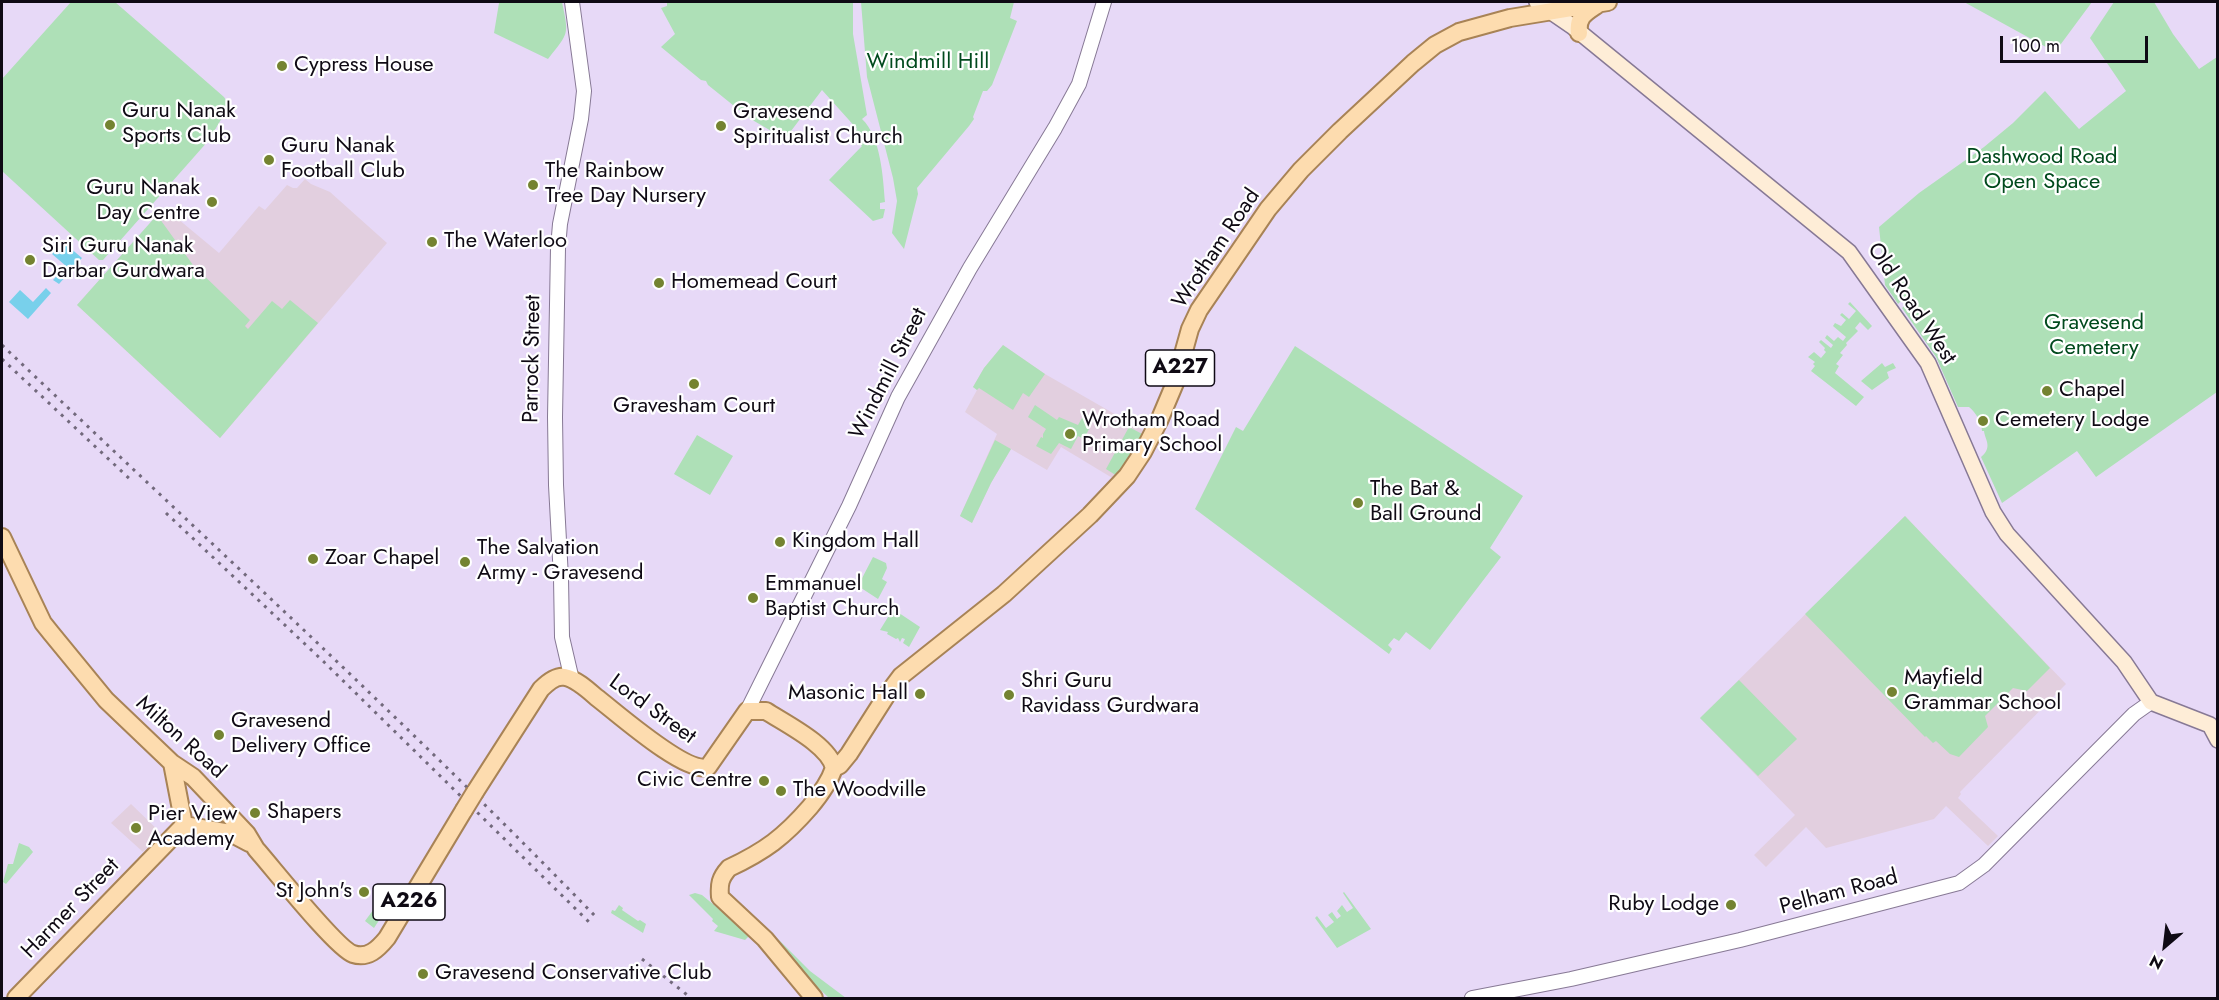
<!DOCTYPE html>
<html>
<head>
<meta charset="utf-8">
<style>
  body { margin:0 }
  #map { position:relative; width:2219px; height:1000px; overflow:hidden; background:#e7d9f7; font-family:Jost,sans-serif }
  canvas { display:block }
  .frame { position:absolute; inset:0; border:3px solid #0f0a14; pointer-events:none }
  .north { position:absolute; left:2135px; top:916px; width:60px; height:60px; -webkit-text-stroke:4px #fff; paint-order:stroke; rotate:208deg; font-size:16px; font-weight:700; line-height:24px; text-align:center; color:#0f0a14 }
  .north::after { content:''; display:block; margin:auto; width:21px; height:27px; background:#0f0a14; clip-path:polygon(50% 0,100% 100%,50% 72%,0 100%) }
  .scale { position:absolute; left:2000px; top:36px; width:148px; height:27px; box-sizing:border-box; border:3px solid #0f0a14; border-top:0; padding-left:8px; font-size:18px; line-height:21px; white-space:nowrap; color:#0f0a14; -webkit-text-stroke:4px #fff; paint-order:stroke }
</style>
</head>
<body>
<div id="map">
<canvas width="2219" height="1000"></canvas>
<div class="frame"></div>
<div class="north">N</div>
<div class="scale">100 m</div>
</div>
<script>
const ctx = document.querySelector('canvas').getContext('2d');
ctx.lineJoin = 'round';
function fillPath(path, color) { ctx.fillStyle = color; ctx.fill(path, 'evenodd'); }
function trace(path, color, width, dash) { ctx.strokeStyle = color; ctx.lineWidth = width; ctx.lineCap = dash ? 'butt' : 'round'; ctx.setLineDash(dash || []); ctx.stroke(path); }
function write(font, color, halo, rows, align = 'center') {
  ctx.font = font + ' Jost,sans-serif'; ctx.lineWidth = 4.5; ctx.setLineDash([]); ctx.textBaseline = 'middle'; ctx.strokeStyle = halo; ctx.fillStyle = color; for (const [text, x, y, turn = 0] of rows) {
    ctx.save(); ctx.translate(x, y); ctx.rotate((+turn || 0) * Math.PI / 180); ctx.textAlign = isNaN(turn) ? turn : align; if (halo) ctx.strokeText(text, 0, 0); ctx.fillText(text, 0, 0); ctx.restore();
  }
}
fillPath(new Path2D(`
  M305 179 311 184 330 192 387 243 220 438 77 305 162 210 166 209 219 253 259 206 265 210 287 185 293 188H297Z
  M1003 345 1045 374 1146 432 1114 479 1061 447 1047 470 1011 449 991 483 972 523 960 516 997 434 965 412 977 390 973 387 984 368Z
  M1905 516 2066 684 1960 792 1961 794 1958 798 1998 836 1988 846 1946 806 1934 819 1826 848 1806 827 1766 867 1754 855 1795 815 1700 718Z
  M131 804 161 833 143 852 111 823Z`), '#e2cfdf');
fillPath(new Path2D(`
  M71 2H115L224 97 228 103 226 111 209 140 103 260H99L2 171V79Z
  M521 2H562C569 36 569 32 548 59L494 33 499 3Z
  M667 2H853V34L867 115 862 119C881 137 883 177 885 202L880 203V209H885L883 218 873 221 829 180 862 146 851 136 857 129 822 90 785 139 749 118 708 85 706 81 701 80 661 47 675 34 661 8 667 6Z
  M861 2H1014L1010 18 1017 21 992 85 987 91H983L973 117 974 119 969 126 917 188 918 194 904 249 892 233 897 201 893 178 867 77Z
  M1964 2H2092L2055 52Z
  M2114 2H2154L2173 34 2199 69 2217 57V392L2096 477 2077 451 2002 503 1981 457C1993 447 1985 440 1984 431H1982C1982 424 1976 412 1969 407H1958L1936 357 1902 308 1911 299 1907 295 1898 304 1885 285 1879 227 1919 193 1984 147 2013 123 2045 91 2079 129 2126 91 2090 38Z
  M157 215 193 265 250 320 245 326 248 329 272 301 282 309 290 300 318 323 220 438 77 305Z
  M1850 302 1872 326 1868 330 1860 322 1855 328 1858 331 1846 343 1847 345 1840 353 1843 355 1836 364 1839 366 1835 373 1864 397 1856 406 1811 371 1815 366 1813 364 1815 362 1808 357 1814 352 1821 358 1826 352 1824 350 1825 348 1819 342 1821 340 1831 348 1833 345 1825 338 1827 335 1834 341 1838 337 1843 341 1846 337 1833 326 1835 323 1841 326 1846 320 1840 315 1842 313 1849 319 1856 311 1848 304Z
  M1003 345 1045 374 1029 397 1023 393 1013 410 979 388 977 390 973 387 984 368Z
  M1295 346 1523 496 1490 548 1501 557 1430 650 1406 632 1399 641 1394 638 1388 645 1392 649 1389 654 1195 509 1236 427 1243 431Z
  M1882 363 1885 367 1893 363 1896 368 1887 372 1889 378 1872 390 1861 381Z
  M1035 405 1057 420 1059 417 1078 425 1082 418 1092 423 1084 439 1078 436 1071 449 1059 443 1051 454 1036 446 1041 437 1043 438V434L1046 429 1028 417Z
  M1129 427 1144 435 1117 476 1106 469Z
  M697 435 733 456 710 495 674 474Z
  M995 440 1011 449 991 483 972 523 960 516Z
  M1905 516 2050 668 2027 691 2013 688 1985 716 1988 727 1959 757 1950 754 1936 741 1933 743 1926 736 1925 737 1805 614Z
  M873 557 886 563 887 568 882 579 887 582 878 599 858 586Z
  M893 609 920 627 909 647 903 643 905 639 902 638 900 642 898 638 896 639 887 634 888 632 880 630Z
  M1739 680 1797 739 1758 776 1700 718Z
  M19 843 29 847 33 852 6 884 3 882 8 864H13Z
  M1344 892 1371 929 1337 948 1315 918 1317 916 1326 928 1334 922 1328 915 1332 912 1337 919 1341 916 1337 911 1342 905 1347 912 1353 908 1343 893Z
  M695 893 702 895 750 935 745 940 714 931 718 926 712 921 713 919 689 895Z
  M385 894 393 899 374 928 365 921Z
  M619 905 623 908 622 910 638 921 640 920 646 924 643 933 611 913 612 910 615 911Z
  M777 938 810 971 846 998H829L810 980Z`), '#aee0b7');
fillPath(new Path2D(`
  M63 242 82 258 59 284 53 280 66 266 52 254Z
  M46 288 51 293 28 319 9 302 20 290 33 302Z`), '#78d0eb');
const tertiary = new Path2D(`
  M572 2 584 91 581 119 560 224 558 248 555 417 556 485 561 578 562 637 572 680
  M747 711 849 506 898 397 970 268 1055 128 1079 84 1104 2
  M1472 998 1571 979 1740 940 1959 883 1984 865 2134 714 2151 702`);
const secondary = new Path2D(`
  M1537 2 1572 26 1849 252 1928 363 1993 512 2007 534 2124 662 2151 702 2210 725 2218 740`);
const primary = new Path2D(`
  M1579 33C1577 17 1585 13 1597 5
  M2 537 43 623 51 633 106 700 172 763 193 777 247 834 256 849C272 867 336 948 353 954 368 959 378 949 387 938L464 810
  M172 763 184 825
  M475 792 541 689C547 683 556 675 565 677 576 679 588 690 596 697 616 712 685 774 708 767L747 711H766C786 724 829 745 834 768
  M184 825 230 833 249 843
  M16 998 184 825
  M814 998 765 939 720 897C719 884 720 878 729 868 765 851 784 837 810 807 820 795 829 783 834 768L840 765 849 754 886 696 901 676 1004 594 1090 515 1127 476 1143 452 1159 421 1175 383 1190 329 1199 310 1268 209 1301 170 1340 131 1413 63 1435 45 1459 32 1510 18 1608 2`);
trace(tertiary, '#877995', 16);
trace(secondary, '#877995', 18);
trace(primary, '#a88356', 20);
trace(tertiary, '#fff', 14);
trace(secondary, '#feedd7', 15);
trace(primary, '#fddcaf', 16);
trace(new Path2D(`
  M2 345C201 535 404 719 596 917
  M2 359 133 482
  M166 513 324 662 589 922
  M642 959 691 998`), '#72697c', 3, [3, 6]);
const primaryBridge = new Path2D(`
  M464 810 475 792`);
trace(primaryBridge, '#a88356', 20, []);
trace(primaryBridge, '#fddcaf', 16);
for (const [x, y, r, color] of [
  [282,66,6,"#748331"],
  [110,125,6,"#748331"],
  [721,126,6,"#748331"],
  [269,160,6,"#748331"],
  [533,185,6,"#748331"],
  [212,202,6,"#748331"],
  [432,242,6,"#748331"],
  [30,260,6,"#748331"],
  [659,283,6,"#748331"],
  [694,384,6,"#748331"],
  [2047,391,6,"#748331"],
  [1983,421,6,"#748331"],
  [1070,434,6,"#748331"],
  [1358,503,6,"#748331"],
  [780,542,6,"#748331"],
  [313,559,6,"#748331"],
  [465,562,6,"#748331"],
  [753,598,6,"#748331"],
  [1892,692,6,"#748331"],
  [920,694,6,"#748331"],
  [1009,695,6,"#748331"],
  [219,735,6,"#748331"],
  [764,781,6,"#748331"],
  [781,791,6,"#748331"],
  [255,813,6,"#748331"],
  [136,828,6,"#748331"],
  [364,892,6,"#748331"],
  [1731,905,6,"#748331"],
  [423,974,6,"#748331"]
]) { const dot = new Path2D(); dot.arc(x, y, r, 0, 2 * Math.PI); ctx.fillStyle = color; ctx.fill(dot); trace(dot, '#fff', 2); }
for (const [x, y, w] of [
  [1180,368,69],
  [409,902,72]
]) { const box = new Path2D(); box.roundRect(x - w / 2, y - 18, w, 36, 4.5); ctx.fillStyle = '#fff'; ctx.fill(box); trace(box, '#0f0a14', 1.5); }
write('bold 21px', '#0f0a14', null, [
  ["A227",1180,368],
  ["A226",409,902]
]);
write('22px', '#014a1d', '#fff', [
  ["Windmill Hill",928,63],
  ["Dashwood Road",2042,158],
  ["Open Space",2042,183],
  ["Gravesend",2094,324],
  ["Cemetery",2094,349]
]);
write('22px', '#0f0a14', '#fff', [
  ["Cypress House",294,66],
  ["Guru Nanak",122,112],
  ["Sports Club",122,137],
  ["Gravesend",733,113],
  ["Spiritualist Church",733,138],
  ["Guru Nanak",281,147],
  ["Football Club",281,172],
  ["The Rainbow",545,172],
  ["Tree Day Nursery",545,197],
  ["Guru Nanak",200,189,"right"],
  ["Day Centre",200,214,"right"],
  ["The Waterloo",444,242],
  ["Siri Guru Nanak",42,247],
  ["Darbar Gurdwara",42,272],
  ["Homemead Court",671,283],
  ["Chapel",2059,391],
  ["Gravesham Court",694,407,"center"],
  ["Wrotham Road",1082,421],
  ["Primary School",1082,446],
  ["Cemetery Lodge",1995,421],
  ["The Bat &",1370,490],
  ["Ball Ground",1370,515],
  ["Kingdom Hall",792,542],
  ["The Salvation",477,549],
  ["Army - Gravesend",477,574],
  ["Zoar Chapel",325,559],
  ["Emmanuel",765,585],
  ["Baptist Church",765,610],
  ["Mayfield",1904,679],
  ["Grammar School",1904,704],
  ["Shri Guru",1021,682],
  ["Ravidass Gurdwara",1021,707],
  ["Masonic Hall",908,694,"right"],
  ["Gravesend",231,722],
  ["Delivery Office",231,747],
  ["Civic Centre",752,781,"right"],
  ["The Woodville",793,791],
  ["Shapers",267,813],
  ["Pier View",148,815],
  ["Academy",148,840],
  ["St John's",352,892,"right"],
  ["Ruby Lodge",1719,905,"right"],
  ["Gravesend Conservative Club",435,974]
], 'left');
write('22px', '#0f0a14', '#fff', [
  ["Wrotham Road",1217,249,-56],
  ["Old Road West",1911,304,56],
  ["Parrock Street",533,359,-89],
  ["Windmill Street",889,374,-63],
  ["Lord Street",652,710,36],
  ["Milton Road",180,738,42],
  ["Pelham Road",1839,893,-15],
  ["Harmer Street",71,909,-46]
]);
</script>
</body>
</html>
